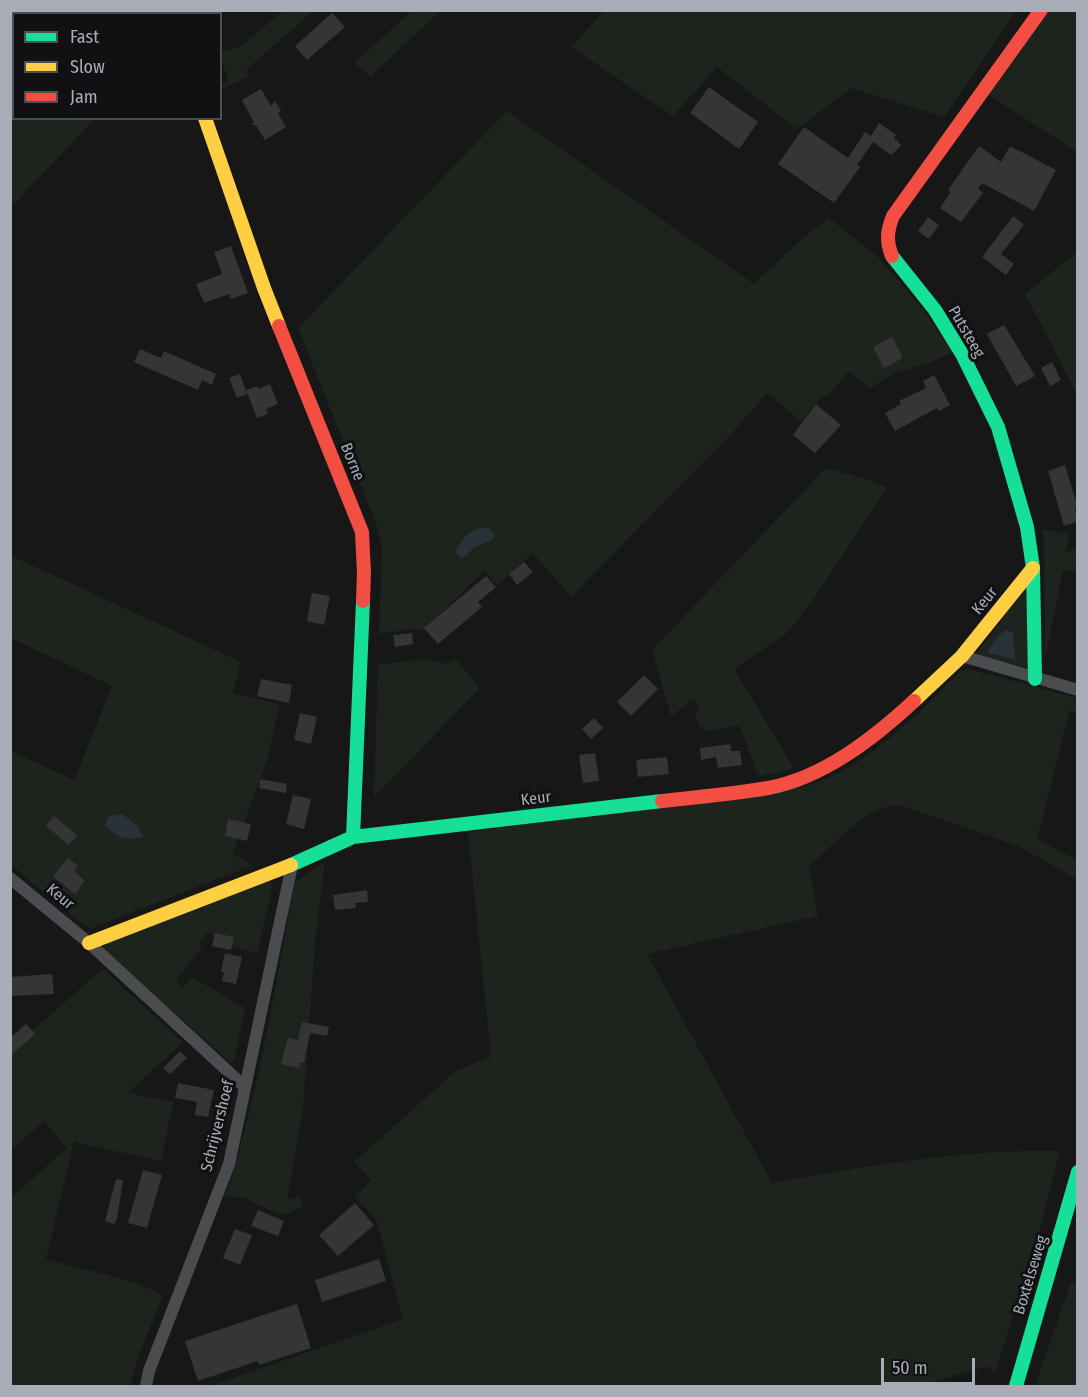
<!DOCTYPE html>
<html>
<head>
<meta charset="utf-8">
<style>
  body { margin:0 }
  #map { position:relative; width:1088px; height:1397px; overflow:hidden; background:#171717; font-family:"Fira Sans Condensed",sans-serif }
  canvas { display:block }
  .frame { position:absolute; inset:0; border:12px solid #a8adb8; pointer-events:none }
  .legend { position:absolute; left:12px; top:12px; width:210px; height:108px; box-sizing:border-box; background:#111113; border:2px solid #4d4f55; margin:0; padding:8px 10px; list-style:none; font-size:18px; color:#a8adb8 }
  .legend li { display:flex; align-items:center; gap:12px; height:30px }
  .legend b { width:30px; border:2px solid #4d4f55 }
  .scale { position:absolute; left:881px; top:1358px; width:94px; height:27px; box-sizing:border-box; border:3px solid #a8adb8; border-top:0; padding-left:8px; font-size:18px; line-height:21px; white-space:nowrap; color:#a8adb8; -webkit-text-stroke:4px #111113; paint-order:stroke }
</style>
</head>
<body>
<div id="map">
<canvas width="1088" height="1397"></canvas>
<div class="frame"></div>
<ul class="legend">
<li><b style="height:8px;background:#16e098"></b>Fast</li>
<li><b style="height:8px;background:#ffcf43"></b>Slow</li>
<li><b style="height:8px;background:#f24e42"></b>Jam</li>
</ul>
<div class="scale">50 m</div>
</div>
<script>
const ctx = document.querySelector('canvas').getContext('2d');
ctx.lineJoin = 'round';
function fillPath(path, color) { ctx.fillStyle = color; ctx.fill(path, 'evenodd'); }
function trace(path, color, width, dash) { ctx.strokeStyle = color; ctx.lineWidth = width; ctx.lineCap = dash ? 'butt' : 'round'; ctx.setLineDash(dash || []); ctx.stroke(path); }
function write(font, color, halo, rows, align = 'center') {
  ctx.font = font + ' "Fira Sans Condensed",sans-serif'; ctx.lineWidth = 6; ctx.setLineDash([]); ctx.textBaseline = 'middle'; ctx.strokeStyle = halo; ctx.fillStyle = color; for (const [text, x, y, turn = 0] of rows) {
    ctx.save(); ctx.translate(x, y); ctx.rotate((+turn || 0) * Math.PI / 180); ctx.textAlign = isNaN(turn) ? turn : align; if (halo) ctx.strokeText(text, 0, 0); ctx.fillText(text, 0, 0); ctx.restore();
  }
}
fillPath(new Path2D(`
  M11 10H147L149 13 14 14V118L95 119 12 206 10 205Z
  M605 10H1016V11L944 117 851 88 797 129 717 67 673 116 571 47Z
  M283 11H313L247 69 248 77 221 89V85L227 83 228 77 223 65 221 64 220 52 241 46Z
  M412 11H440L371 76 354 63Z
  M1042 11H1077V152L986 93Z
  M507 111 754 284 804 237 829 218 878 257 924 311 953 352 927 364 895 373 870 388 849 371 826 398 823 395 801 421 767 393 733 432 571 597 533 553 497 585 484 571 424 630 411 629 379 634 382 548 378 529 298 328Z
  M1077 252V394L1025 294Z
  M826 468 867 479 887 488 813 600 788 632 734 669 794 768 778 773 758 776 740 726 707 731 701 729 694 714 700 710 694 699 671 716 652 650Z
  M1042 529 1069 534 1066 552 1078 547 1077 571 1063 570 1045 660 1044 542Z
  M10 555 241 662 233 693 280 704 267 760 232 854 254 865 89 929 11 865V751L74 780 112 686 11 638Z
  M1028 575 1029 668 975 655 997 627Z
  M455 658 480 688 374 797 378 665 423 659 448 664Z
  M969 669 1077 698V711H1069L1037 839 1077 860V879L1018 846 903 806C895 806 887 806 879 809 858 818 828 850 809 866L818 916 647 954 772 1183C867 1166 964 1149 1060 1151L1037 1239 995 1373 987 1366 918 1386H210L403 1319 376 1219 355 1197 371 1180 354 1162 456 1071 491 1056 468 832 786 790C796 788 808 786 818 782 875 759 918 714 960 671Z
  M325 862 315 944 303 1107 287 1200 299 1197 304 1206 287 1214H278L244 1198 225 1196C259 1097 275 985 295 882Z
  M269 874 272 889 257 953 224 944 208 932 199 944 202 947 176 981 183 987 192 977 245 1008 234 1060 230 1062 105 952 102 943Z
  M103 969 183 1042 128 1093 173 1102 161 1161 74 1142 46 1259C87 1271 123 1275 163 1295L138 1357 130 1386H11V1198L67 1148 44 1121 11 1150V1049Z
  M1071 1282 1077 1283V1386H1035Z`), '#1d241e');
fillPath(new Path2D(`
  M482 528H488L493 532 494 537 492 540 475 547 463 558 458 556 456 551C462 539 468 531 482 528Z
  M1006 630 1013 633 1015 659 987 653 998 636Z
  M122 814 137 825 143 837C123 841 121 838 105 826L109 816Z`), '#2a3239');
fillPath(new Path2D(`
  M332 13 345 27 307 60 295 46Z
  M709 87 758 122 739 149 690 113Z
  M261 89 271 106 275 101 281 111 278 113 286 127 265 140 256 125 254 126 252 124 254 122 242 100Z
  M879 123 896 135 894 138 898 141 901 146 891 155 873 142 857 165 860 167 834 203 778 164 804 127 848 158 865 132 871 136Z
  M979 146 1001 162 1010 146 1056 170 1034 211 982 183 978 189 983 193 961 222 940 208 951 192 948 190Z
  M1013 216 1024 225 1001 254 1014 264 1006 275 982 257Z
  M928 217 939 225 929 239 918 231Z
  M231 246 248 293 231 299 229 294 204 303 196 284 222 274 214 252Z
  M1004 325 1035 376 1016 386 987 334Z
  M892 337 903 358 884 368 873 347Z
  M140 349 161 358 164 351 216 374 212 385 202 380 198 390 134 362Z
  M1052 362 1061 380 1050 386 1041 368Z
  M240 374 247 394 237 398 229 378Z
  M934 375 950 405 939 411 937 408 895 431 885 413 901 404 899 401 926 388 923 381Z
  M270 384 278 404 266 409 268 414 257 418 246 390 257 386 258 389Z
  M816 404 841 425 815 453 793 435Z
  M1065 465 1077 505 1075 508 1077 522 1064 526 1048 471Z
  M524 562 533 572 517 585 509 574Z
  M486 576 496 587 478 602 482 607 438 644 424 628Z
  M312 593 330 596 324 625 307 621Z
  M412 633 413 644 395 647 393 635Z
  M644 675 658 689 631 716 617 702Z
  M261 679 292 685 289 703 257 696Z
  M300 713 317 717 311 744 294 740Z
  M594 718 603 728 591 739 582 729Z
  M730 744 731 751H740L742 765 718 768 716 757 701 760 700 748Z
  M595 753 599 781 583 783 579 755Z
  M667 757 669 774 638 777 636 760Z
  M260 779 287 784 286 793 259 788Z
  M293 795 311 799 304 829 286 824Z
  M54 816 77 835 69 845 46 826Z
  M228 819 251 824 247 841 225 836Z
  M68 858 78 866 74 871 85 881 75 894 53 876Z
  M367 890 368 902 355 903 356 908 335 910 333 895Z
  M215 933 234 937 231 950 212 946Z
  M225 953 242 957 236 984 222 981 224 972 221 971Z
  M52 974 54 994 10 996V977Z
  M302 1022 329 1027 327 1036 310 1033 304 1063 300 1062 299 1068 281 1064 288 1038 298 1040Z
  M26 1024 35 1034 10 1056V1038Z
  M180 1051 187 1058 170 1074 163 1068Z
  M178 1083 214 1090 208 1117 195 1115 197 1102 175 1098Z
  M143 1170 162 1175 147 1228 128 1223Z
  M116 1179 123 1180 117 1219 114 1224 105 1221Z
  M355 1203 374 1225 338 1256 319 1235Z
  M258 1210 284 1221 278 1236 251 1226Z
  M235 1229 252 1235 240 1265 223 1258Z
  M379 1259 386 1281 322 1302 315 1280Z
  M297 1304 311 1348 259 1365 258 1361 198 1381 185 1341Z`), '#353536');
trace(new Path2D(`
  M157 10 158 14
  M962 656 1078 690
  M10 878 89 943 245 1087
  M146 1386 149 1371 229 1164 292 865`), '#4b4c50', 12);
trace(new Path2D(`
  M892 256 935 310 962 354 998 427 1027 527 1033 568 1035 679
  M353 837 363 601
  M291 865 353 837 662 801
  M1016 1386 1078 1172`), '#16e098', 14);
trace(new Path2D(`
  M205 118 264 288 279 326
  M914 701 962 656 1033 568
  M89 943 291 865`), '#ffcf43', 14);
trace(new Path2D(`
  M892 256C886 241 887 231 893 216L1041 10
  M279 326 362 532 364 573 363 601
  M662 801C697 797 733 794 768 788 823 778 874 738 914 701`), '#f24e42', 14);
write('16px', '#a8adb8', '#111113', [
  ["Putsteeg",966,332,60],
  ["Borne",352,462,68],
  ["Keur",985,601,-51],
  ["Keur",536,799,-7],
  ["Keur",60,897,40],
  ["Schrijvershoef",218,1126,-76],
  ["Boxtelseweg",1031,1275,-73]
]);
</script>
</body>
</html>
